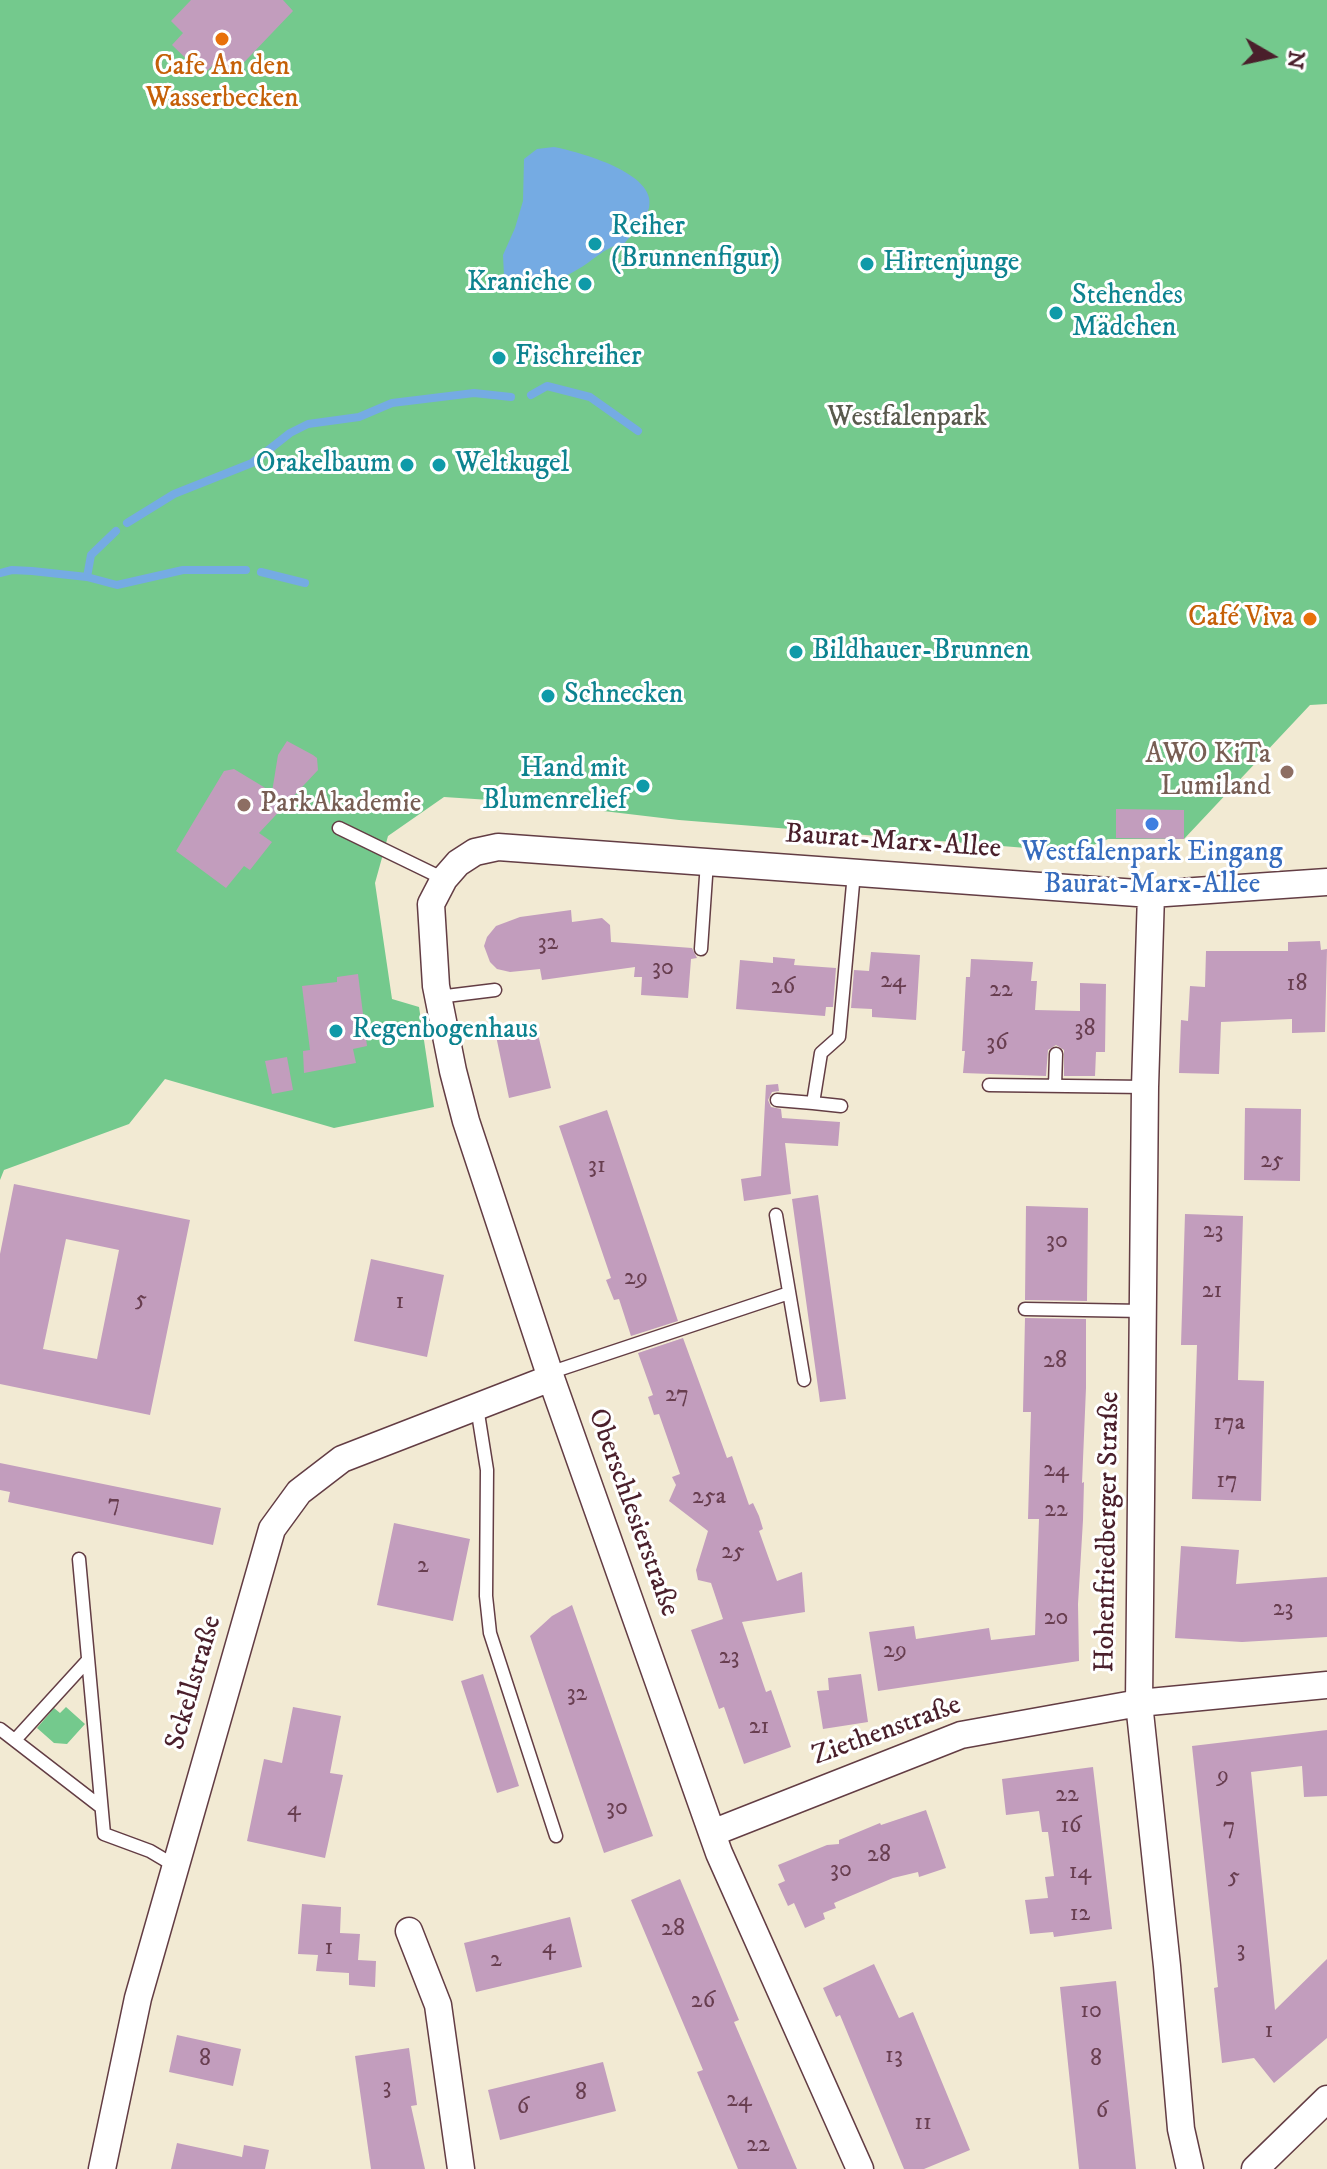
<!DOCTYPE html>
<html>
<head>
<meta charset="utf-8">
<style>
  body { margin:0 }
  #map { position:relative; width:1327px; height:2169px; overflow:hidden; background:#f2ead3; font-family:"IM FELL DW Pica",serif }
  canvas { display:block }
  .north { position:absolute; left:1231px; top:16px; width:80px; height:80px; -webkit-text-stroke:6px #fff; paint-order:stroke; rotate:99deg; font-size:22px; font-weight:700; line-height:32px; text-align:center; color:#4a1f2b }
  .north::after { content:''; display:block; margin:auto; width:28px; height:36px; background:#4a1f2b; clip-path:polygon(50% 0,100% 100%,50% 72%,0 100%) }
</style>
</head>
<body>
<div id="map">
<canvas width="1327" height="2169"></canvas>
<div class="north">N</div>
</div>
<script>
const ctx = document.querySelector('canvas').getContext('2d');
ctx.lineJoin = 'round';
function fillPath(path, color) { ctx.fillStyle = color; ctx.fill(path, 'evenodd'); }
function trace(path, color, width, dash) { ctx.strokeStyle = color; ctx.lineWidth = width; ctx.lineCap = dash ? 'butt' : 'round'; ctx.setLineDash(dash || []); ctx.stroke(path); }
function write(font, color, halo, rows, align = 'center') {
  ctx.font = font + ' "IM FELL DW Pica",serif'; ctx.lineWidth = 6; ctx.setLineDash([]); ctx.textBaseline = 'middle'; ctx.strokeStyle = halo; ctx.fillStyle = color; for (const [text, x, y, turn = 0] of rows) {
    ctx.save(); ctx.translate(x, y); ctx.rotate((+turn || 0) * Math.PI / 180); ctx.textAlign = isNaN(turn) ? turn : align; if (halo) ctx.strokeText(text, 0, 0); ctx.fillText(text, 0, 0); ctx.restore();
  }
}
fillPath(new Path2D(`
  M0 0H1327V704L1310 705 1184 839H1108L1076 852 679 820 536 803 444 797 388 836 375 883 392 999 419 1007 434 1107 334 1128 165 1079 129 1124 4 1170 0 1180Z
  M66 1707 85 1724 67 1744 54 1743 37 1728 54 1708 60 1713Z`), '#74c98d');
fillPath(new Path2D(`
  M554 147C579 152 658 173 649 208 646 220 632 234 624 244 607 245 594 260 580 268 558 282 525 295 504 276L503 255 515 228 523 201 524 159 537 149Z`), '#75abe3');
trace(new Path2D(`
  M531 395 547 386 590 397 638 431
  M127 523 174 494 252 463 290 433 308 424 359 417 392 403 474 393 511 397
  M261 572 305 583
  M0 573 12 570 32 571 87 577 117 585 183 570H246
  M87 577 91 555 116 531`), '#75abe3', 8);
fillPath(new Path2D(`
  M191 0H283L293 11 230 77 215 63 203 75 172 45 183 33 171 21Z
  M287 741 313 755 317 758 318 770 259 833 272 842 250 870 244 866 226 888 176 851 224 771 234 769 272 792 278 755Z
  M1116 809 1184 810V839L1116 838Z
  M571 910 572 922 602 918 610 925 611 942 692 948 697 958 691 959 688 998 641 995 642 977H634L635 967 542 980 540 969 510 972 497 969 490 962 484 946 487 937 496 926 520 917Z
  M1320 941 1321 950 1327 949 1325 1032 1292 1033V1019L1221 1022 1219 1074 1179 1073 1181 1020 1188 1021 1190 986 1205 987 1206 951H1288V942Z
  M871 952 920 955 916 1020 872 1017V1009L851 1008 854 970 869 971Z
  M773 957 795 959 794 965 836 968 833 1007H826L825 1016 736 1009 740 960 773 963Z
  M971 959 1033 962 1031 981H1037L1035 1010 1080 1011V983L1106 984 1105 1052H1096L1095 1076H1064V1050L1056 1045 1048 1050 1046 1076 963 1073 965 1051H962L966 977H970Z
  M358 974 367 1046 353 1049 356 1063 304 1073 303 1051 310 1050 302 986 337 982V977Z
  M535 1022 551 1088 509 1098 495 1031Z
  M287 1057 293 1090 272 1094 265 1061Z
  M778 1084 779 1091 772 1092 768 1100 771 1107 781 1109 782 1118 840 1122 838 1146 785 1143 791 1194 744 1201 741 1179 761 1176 766 1085Z
  M1245 1108 1301 1109 1300 1181 1244 1180Z
  M607 1110 678 1321 631 1336 619 1299 614 1300 606 1280 611 1278 559 1126Z
  M14 1184 190 1220 150 1415 0 1384V1254ZM66 1239 119 1250 97 1359 43 1349Z
  M818 1195 846 1399 820 1402 792 1199Z
  M1026 1206 1088 1208 1087 1301 1025 1300Z
  M1185 1214 1243 1216 1238 1380 1264 1381 1261 1501 1192 1499 1197 1345H1181Z
  M371 1259 444 1275 427 1357 354 1341Z
  M1025 1318 1086 1319V1388L1082 1483 1084 1482 1083 1520 1078 1604 1079 1661 878 1691 869 1632 914 1626 916 1639 989 1628 991 1640 1035 1635 1039 1519H1028L1031 1412H1023Z
  M683 1338 727 1458 732 1456 749 1505 753 1503 759 1516 763 1529 759 1531 777 1581 802 1572 805 1612 742 1622 766 1692 771 1690 791 1747 744 1764 724 1707 719 1709 691 1630 723 1619 711 1583 698 1580 696 1570 708 1531 669 1501 676 1485 672 1477 680 1474 659 1414 654 1415 648 1397 653 1395 638 1353Z
  M0 1463 221 1508 213 1545 8 1502 10 1492 0 1490Z
  M394 1523 470 1539 453 1621 377 1605Z
  M1181 1546 1239 1550 1236 1584 1327 1577V1637L1242 1642 1175 1638Z
  M572 1605 653 1836 604 1853 530 1636 552 1616Z
  M483 1674 519 1786 497 1793 461 1681Z
  M861 1674 868 1722 823 1729 817 1691 829 1690 828 1678Z
  M293 1707 341 1716 330 1773 343 1775 325 1858 247 1841 264 1759 282 1763Z
  M1327 1730V1796L1304 1797 1302 1766 1251 1772 1275 2010 1327 1959V2038L1274 2083 1254 2058 1222 2063 1214 1988 1218 1987 1192 1746Z
  M1093 1767 1112 1929 1054 1937 1053 1932 1030 1934 1025 1900 1048 1898 1045 1877 1054 1876 1048 1832H1042L1039 1811 1006 1815 1002 1779Z
  M926 1810 946 1868 919 1877 918 1872 893 1878 834 1903 836 1908 823 1913 825 1919 805 1928 794 1903 788 1906 778 1884 785 1881 778 1865 827 1845 839 1844V1840L880 1823 881 1825Z
  M680 1879 739 2020 734 2022 797 2169H738L697 2072 703 2070 631 1900Z
  M302 1904 341 1907 340 1933 360 1934 358 1960 376 1961 375 1987 349 1985V1973L316 1971 318 1955 298 1954Z
  M570 1917 582 1967 476 1992 464 1943Z
  M874 1964 899 2018 913 2012 970 2150 924 2169H904L840 2015 836 2017 823 1988Z
  M1116 1981 1136 2169H1079L1060 1987Z
  M177 2035 241 2049 233 2086 169 2072Z
  M409 2048 417 2105 411 2106 425 2169H371L355 2056Z
  M603 2062 616 2111 500 2140 488 2090Z
  M177 2143 242 2157 244 2145 269 2150 265 2169H171Z`), '#c29dbd');
const service = new Path2D(`
  M339 828 444 879
  M701 949 707 862
  M438 997 495 990
  M989 1085 1145 1087
  M1055 1086 1056 1054
  M777 1100 813 1103
  M841 1106 813 1103 821 1053 839 1037 854 873
  M776 1215 804 1380
  M1025 1309 1143 1311
  M549 1373 789 1293
  M477 1407 487 1470 486 1596 490 1633 556 1836
  M79 1559 104 1834 150 1851 177 1867
  M0 1729 101 1807
  M15 1740 88 1660`);
const minor = new Path2D(`
  M1151 894 1145 1087 1139 1703 1167 1966 1181 2129 1190 2169
  M712 1833 961 1735 1139 1703 1327 1685
  M409 1931 438 2005 461 2169
  M102 2169 138 1998 272 1529 299 1492 342 1459 551 1378
  M860 2169 719 1853 551 1378 466 1121 453 1071 436 986 431 904 444 879 458 863 475 852 498 847 1151 894 1327 882
  M1255 2169 1327 2099`);
trace(service, '#633d44', 15);
trace(minor, '#633d44', 29);
trace(service, '#fff', 12);
trace(minor, '#fff', 26);
for (const [x, y, r, color] of [
  [222,39,8,"#e8710a"],
  [595,244,8,"#0f9aa8"],
  [867,264,8,"#0f9aa8"],
  [585,284,8,"#0f9aa8"],
  [1056,313,8,"#0f9aa8"],
  [499,358,8,"#0f9aa8"],
  [407,465,8,"#0f9aa8"],
  [439,465,8,"#0f9aa8"],
  [1310,619,8,"#e8710a"],
  [796,652,8,"#0f9aa8"],
  [548,696,8,"#0f9aa8"],
  [1287,772,8,"#8d6e63"],
  [643,786,8,"#0f9aa8"],
  [244,805,8,"#8d6e63"],
  [1152,824,8,"#3f7fe0"],
  [336,1031,8,"#0f9aa8"]
]) { const dot = new Path2D(); dot.arc(x, y, r, 0, 2 * Math.PI); ctx.fillStyle = color; ctx.fill(dot); trace(dot, '#fff', 3); }
write('24px', '#683e50', null, [
  ["32",548,944],
  ["30",663,969],
  ["24",893,982],
  ["18",1297,985],
  ["26",783,988],
  ["22",1001,991],
  ["38",1085,1030],
  ["36",997,1044],
  ["25",1272,1162],
  ["31",597,1167],
  ["23",1213,1232],
  ["30",1057,1242],
  ["29",636,1279],
  ["21",1212,1292],
  ["5",141,1301],
  ["1",400,1303],
  ["28",1055,1362],
  ["27",677,1396],
  ["17a",1229,1424],
  ["24",1056,1471],
  ["17",1227,1482],
  ["25a",709,1498],
  ["7",114,1505],
  ["22",1056,1511],
  ["25",733,1553],
  ["2",423,1567],
  ["23",1283,1610],
  ["20",1056,1619],
  ["29",895,1652],
  ["23",729,1658],
  ["32",577,1695],
  ["21",759,1728],
  ["9",1223,1777],
  ["22",1067,1796],
  ["30",617,1809],
  ["4",294,1810],
  ["16",1071,1827],
  ["7",1229,1828],
  ["28",879,1856],
  ["30",841,1871],
  ["14",1080,1873],
  ["5",1234,1878],
  ["12",1080,1915],
  ["28",673,1930],
  ["4",549,1948],
  ["1",329,1949],
  ["3",1241,1951],
  ["2",496,1961],
  ["26",703,2002],
  ["10",1091,2012],
  ["1",1269,2032],
  ["13",894,2057],
  ["8",205,2060],
  ["8",1096,2060],
  ["3",387,2088],
  ["8",581,2094],
  ["24",739,2101],
  ["6",523,2108],
  ["6",1102,2112],
  ["11",923,2124],
  ["22",758,2146]
]);
write('28px', '#c56008', '#fff', [
  ["Cafe An den",222,68],
  ["Wasserbecken",222,100],
  ["Café Viva",1294,619,"right"]
]);
write('28px', '#0d838f', '#fff', [
  ["Reiher",611,228],
  ["(Brunnenfigur)",611,260],
  ["Hirtenjunge",883,264],
  ["Kraniche",569,284,"right"],
  ["Stehendes",1072,297],
  ["Mädchen",1072,329],
  ["Fischreiher",515,358],
  ["Orakelbaum",391,465,"right"],
  ["Weltkugel",455,465],
  ["Bildhauer-Brunnen",812,652],
  ["Schnecken",564,696],
  ["Hand mit",627,770,"right"],
  ["Blumenrelief",627,802,"right"],
  ["Regenbogenhaus",352,1031]
], 'left');
write('28px', '#595a4d', '#fff', [
  ["Westfalenpark",907,419]
]);
write('28px', '#785e54', '#fff', [
  ["AWO KiTa",1271,756],
  ["Lumiland",1271,788],
  ["ParkAkademie",260,805,"left"]
], 'right');
write('28px', '#4a1f2b', '#fff', [
  ["Baurat-Marx-Allee",893,843,4],
  ["Oberschlesierstraße",632,1513,70],
  ["Hohenfriedberger Straße",1109,1532,-89],
  ["Sckellstraße",195,1683,-74],
  ["Ziethenstraße",887,1732,-20]
]);
write('28px', '#366cbe', '#fff', [
  ["Westfalenpark Eingang",1152,854],
  ["Baurat-Marx-Allee",1152,886]
]);
</script>
</body>
</html>
